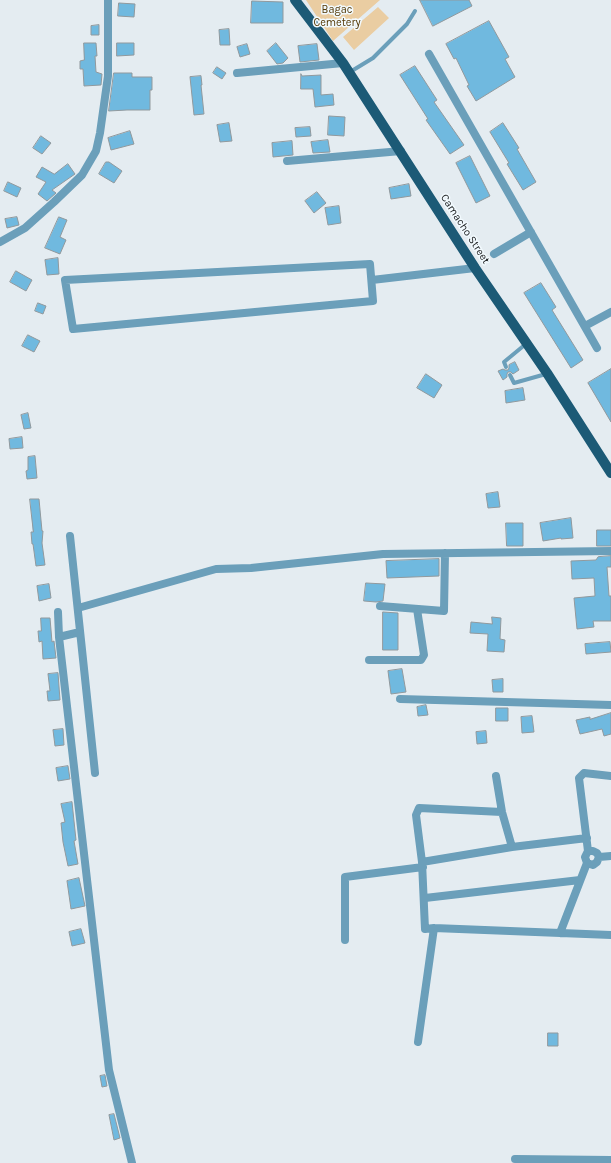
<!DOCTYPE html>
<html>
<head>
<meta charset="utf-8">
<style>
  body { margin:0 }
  canvas { display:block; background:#e4ecf1 }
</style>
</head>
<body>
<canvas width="611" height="1163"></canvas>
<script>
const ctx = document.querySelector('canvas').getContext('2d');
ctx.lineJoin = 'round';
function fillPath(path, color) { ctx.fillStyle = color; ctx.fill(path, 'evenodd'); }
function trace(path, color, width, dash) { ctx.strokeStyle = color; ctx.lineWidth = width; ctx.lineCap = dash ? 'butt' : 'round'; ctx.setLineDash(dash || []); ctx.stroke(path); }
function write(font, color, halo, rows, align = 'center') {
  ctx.font = font + ' Karla,sans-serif'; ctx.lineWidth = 3; ctx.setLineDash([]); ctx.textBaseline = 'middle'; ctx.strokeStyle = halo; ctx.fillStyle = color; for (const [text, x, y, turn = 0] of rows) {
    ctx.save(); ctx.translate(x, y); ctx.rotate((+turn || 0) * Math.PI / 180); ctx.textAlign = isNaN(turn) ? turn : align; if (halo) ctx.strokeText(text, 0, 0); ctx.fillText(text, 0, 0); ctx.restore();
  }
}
fillPath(new Path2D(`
  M306 0H380L333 41Z
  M378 7 389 18 354 50 343 37Z`), '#eacda2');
const building = new Path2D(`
  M420 0H469L472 6 433 26Z
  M252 1 283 2V23H251Z
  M119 3 135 4 134 17 118 16Z
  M489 21 509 57 505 59 515 77 476 101 467 86 469 85 456 58 454 59 446 44Z
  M99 25V35H91V26Z
  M229 29 230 45H220L219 30Z
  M84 43H96L97 56H95L96 72 102 74 101 85 84 86 83 69H80V61L84 60Z
  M117 43H134V55L117 56Z
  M276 43 288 58 283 63 277 64 267 51Z
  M247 44 250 54 240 57 237 47Z
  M317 44 319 60 300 62 298 46Z
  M415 66 437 100 434 102 464 145 450 154 426 120 428 119 400 75Z
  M217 67 226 73 222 79 213 73Z
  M114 73H132V77H152V90H150V110H127L109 111Z
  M301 74 302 76 321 75V95L333 94 334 105 315 107 313 89H301Z
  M201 76 202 85H201L204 114 194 115 190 77Z
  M329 116 345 117 344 136 328 135Z
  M229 123 232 141 220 142 217 125Z
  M503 123 519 148 517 149 536 182 523 190 507 164 509 163 490 132Z
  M310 127 311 136 296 137 295 128Z
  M130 131 134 144 111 150 108 138Z
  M41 136 51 143 42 154 33 148Z
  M328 140 330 152 313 153 311 142Z
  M292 141 293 155 273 157 272 143Z
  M470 156 490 196 476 203 456 163Z
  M106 162H109L122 171 114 183 99 174Z
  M68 164 75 174 52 190 56 193 47 201 38 194 46 182 36 177 42 167 54 174Z
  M8 182 21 188 17 197 4 191Z
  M409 184 411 196 391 199 389 188Z
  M317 192 326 203 314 213 305 201Z
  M339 206 341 223 328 225 325 208Z
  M17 217 19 225 7 228 5 219Z
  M59 217 67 220 60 237 66 240 60 254 45 248Z
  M58 258 59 274 47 275 45 260Z
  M16 271 32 280 26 291 10 282Z
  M541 283 556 307 552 310 583 360 571 368 524 293Z
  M38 303 46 306 43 314 35 311Z
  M28 335 40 341 34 352 22 346Z
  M515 362 519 370 513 374 511 372H508L507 374V377L503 380 498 371 503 369 505 370H508L509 368V365Z
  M611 369V422L588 383Z
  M426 374 442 385 434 398 417 388Z
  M523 388 525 400 506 403 505 391Z
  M28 413 31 428 24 429 21 415Z
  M22 437 23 448 10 449 9 439Z
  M35 456 37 478 27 479 26 471 28 470V457Z
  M498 492 500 507 488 508 486 494Z
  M30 499H39L42 531H43L42 543 45 565 36 566 33 544H32L31 532H33Z
  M571 518 573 538 561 539V538L543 541 540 523Z
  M506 523H523V546H507Z
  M597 530H611V546H597Z
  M611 556V567H607L609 596H611V621H593L594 627 577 629 574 598 595 596 594 578 572 579 571 561 596 560 598 557Z
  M439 559V576L387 578 386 561Z
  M366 583 385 584 383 601 376 602 364 601Z
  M49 584 51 598 39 601 37 586Z
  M383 612 398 613V650H383Z
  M492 617 501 618 500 639 505 640 504 652 487 651 488 634 470 633 471 622 492 624Z
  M41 618H50L52 642 54 641 56 658 43 659 42 641 39 642 38 631H41Z
  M610 642 611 652 586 654 585 644Z
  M402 669 406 692 391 694 388 671Z
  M58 673 60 700 48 701 47 691H50L48 674Z
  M503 679V692H493L492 680Z
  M426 705 428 715 418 716 417 707Z
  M496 708H508V721H496Z
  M611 713V734L604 736 602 729 580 734 576 720 590 717V719Z
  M532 716 534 732 522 733 521 717Z
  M63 729 64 745 55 746 53 730Z
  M486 731 487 743 477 744 476 732Z
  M68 766 70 779 58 781 56 768Z
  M72 802 76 840 74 841 78 864 68 866 63 842 61 823 65 822 61 804Z
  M79 878 85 906 71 909 67 881Z
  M81 929 85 943 72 946 69 932Z
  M548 1033H558V1046H548Z
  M105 1075 107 1086 102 1087 100 1076Z
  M114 1114 120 1138 114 1140 109 1115Z`);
fillPath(building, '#70b9df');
trace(building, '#91999d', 1);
trace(new Path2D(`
  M350 72 373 58 407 24 415 11
  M506 367 504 362 527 343
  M510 375 514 383 546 374`), '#6b9fba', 4);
trace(new Path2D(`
  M429 54 597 348
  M237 73 343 63
  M287 161 401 151
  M0 242 25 228 54 202 82 175 96 151 100 133 108 76V0
  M494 254 531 232
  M370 264 373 301 73 329 65 280Z
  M372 280 475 268
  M585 326 611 312
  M70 536 95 773
  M380 606 444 611 445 553
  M78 608 216 569 251 568 383 554 611 551
  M58 612 59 637 109 1070 132 1163
  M59 637 80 632
  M369 660H421L424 655 417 609
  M400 699 611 705
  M496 776 502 812 512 847
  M502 812 419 808 416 815 422 862 425 929 434 928 611 935
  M588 851H593L597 853 599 857 597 862 593 865 587 863 585 857 588 851 579 778 584 773 611 776
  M599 857 611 856
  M422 862 512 847 587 838
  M425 898 580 880
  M560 933 587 863
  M345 940V877L423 867
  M418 1042 434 928
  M515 1159 611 1160`), '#6b9fba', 8);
trace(new Path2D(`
  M295 0 343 63 475 268 547 373 611 473`), '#1c5a76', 10);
write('11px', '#543805', '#f2fafe', [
  ["Bagac",337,10],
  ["Cemetery",337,23]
]);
write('11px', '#212426', '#f2fafe', [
  ["Camacho Street",465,229,57]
]);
</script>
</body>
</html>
